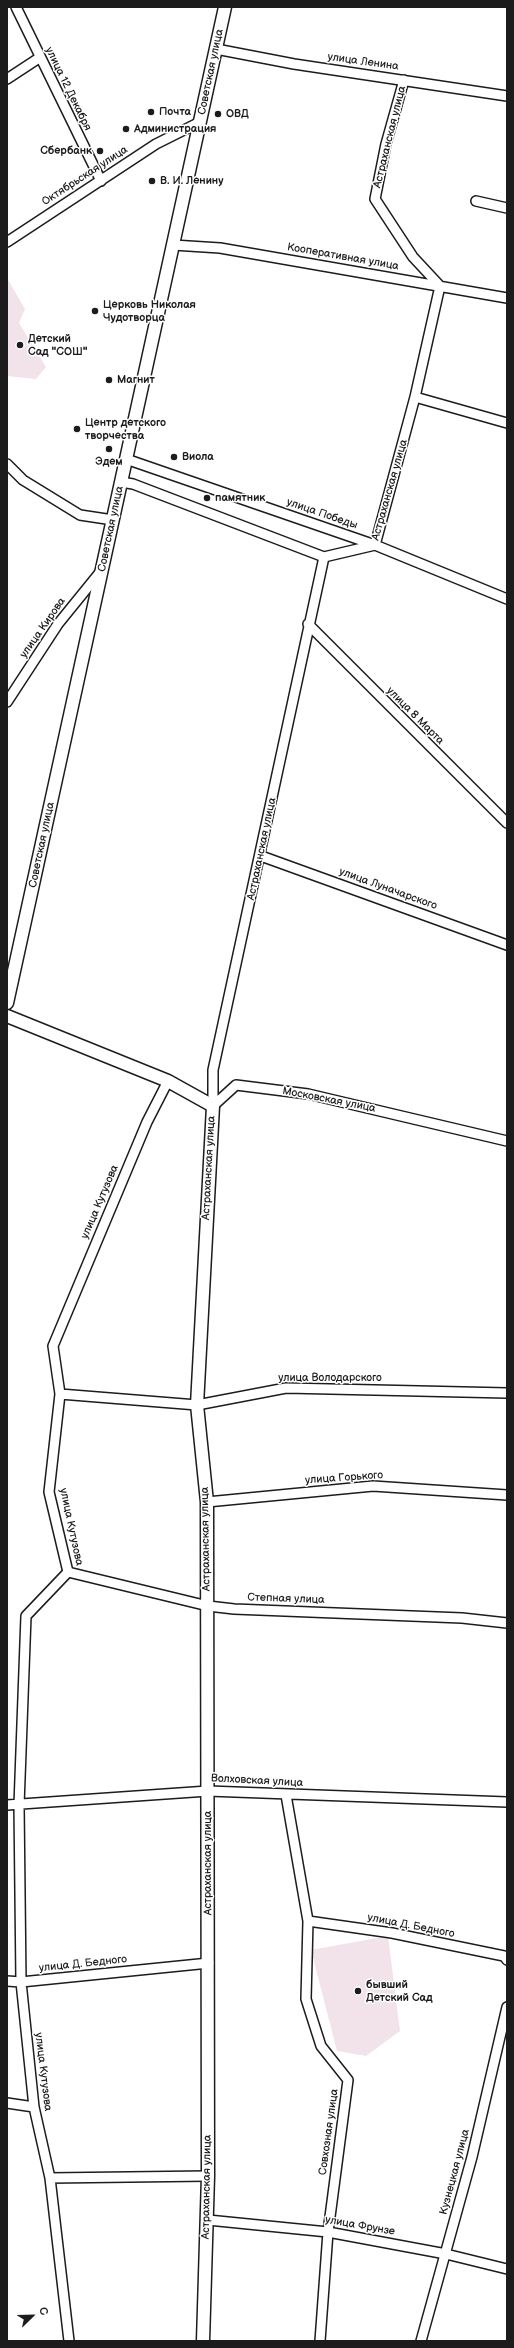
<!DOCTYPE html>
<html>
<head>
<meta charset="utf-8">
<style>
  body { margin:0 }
  #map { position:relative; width:514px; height:2348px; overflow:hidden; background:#fff; font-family:"Balsamiq Sans",sans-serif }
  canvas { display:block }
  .frame { position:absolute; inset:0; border:8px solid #1c1c1c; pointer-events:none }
  .north { position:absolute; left:12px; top:2296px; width:40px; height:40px; -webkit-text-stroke:3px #fff; paint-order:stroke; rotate:67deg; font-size:11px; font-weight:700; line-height:16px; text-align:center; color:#1c1c1c }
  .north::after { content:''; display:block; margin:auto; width:14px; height:18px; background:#1c1c1c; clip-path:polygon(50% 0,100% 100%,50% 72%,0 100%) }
</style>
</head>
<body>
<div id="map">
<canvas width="514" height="2348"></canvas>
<div class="frame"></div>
<div class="north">С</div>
</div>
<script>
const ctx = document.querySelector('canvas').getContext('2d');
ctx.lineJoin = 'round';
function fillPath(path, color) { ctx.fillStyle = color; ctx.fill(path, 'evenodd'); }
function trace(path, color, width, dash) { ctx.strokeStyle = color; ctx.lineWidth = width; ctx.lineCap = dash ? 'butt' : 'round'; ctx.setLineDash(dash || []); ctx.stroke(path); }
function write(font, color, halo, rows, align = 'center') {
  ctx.font = font + ' "Balsamiq Sans",sans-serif'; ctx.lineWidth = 3; ctx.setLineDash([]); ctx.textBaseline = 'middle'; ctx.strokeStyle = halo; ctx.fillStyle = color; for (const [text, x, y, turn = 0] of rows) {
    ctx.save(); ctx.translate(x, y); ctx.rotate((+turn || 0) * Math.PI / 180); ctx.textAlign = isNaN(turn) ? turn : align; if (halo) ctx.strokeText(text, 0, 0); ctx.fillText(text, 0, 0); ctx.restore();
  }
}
fillPath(new Path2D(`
  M7 278 25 309 19 323 46 367 36 379 7 376Z
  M388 1936 400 2031 366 2056 337 2051 311 1950Z`), '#f2e2ea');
const street = new Path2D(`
  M16 7 101 181
  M216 49 294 64 507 96
  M7 79 39 58
  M476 201 507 208
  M7 242 156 144 200 122
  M173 245 220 248 507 298
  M415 397 507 423
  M126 459 375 545 507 599
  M7 464 23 480 80 515 113 520
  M121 482 133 484 324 557
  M308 624 507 823
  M7 702 58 624 101 571
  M261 856 507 945
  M213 1106V1070L324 557 375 545 415 397 440 286 413 257 375 199 386 144 404 80
  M213 1106 236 1085 308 1094 507 1141
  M60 1394 197 1405 286 1388 507 1393
  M207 1502 373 1486 507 1495
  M68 1572 208 1606 234 1609 462 1618 507 1623
  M286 1795 308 1921 306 1999 321 2046 348 2080 328 2232 320 2341
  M7 1805 208 1791 507 1802
  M308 1921 392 1933 504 1956 507 1960
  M7 1981 21 1982 209 1963
  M7 2103 34 2107
  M50 2178 208 2176
  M208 2220 328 2232 446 2254 507 2269
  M69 2341 50 2178 34 2107 21 1982 19 1805 26 1616 68 1572 49 1492 60 1394 53 1346 147 1122 168 1081
  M421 2341 472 2157 507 2007`);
const secondary = new Path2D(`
  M7 1003 225 7
  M7 1016 168 1081 213 1106 197 1405 207 1502 208 2176 203 2341`);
trace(street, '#1c1c1c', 12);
trace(secondary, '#1c1c1c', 15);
trace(street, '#fff', 9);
trace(secondary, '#fff', 12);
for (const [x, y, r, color] of [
  [151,112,4,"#1c1c1c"],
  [218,114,4,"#1c1c1c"],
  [126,129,4,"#1c1c1c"],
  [100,151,4,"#1c1c1c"],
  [152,181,4,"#1c1c1c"],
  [95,311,4,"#1c1c1c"],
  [20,345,4,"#1c1c1c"],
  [109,380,4,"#1c1c1c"],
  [77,429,4,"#1c1c1c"],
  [109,449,4,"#1c1c1c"],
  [174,457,4,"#1c1c1c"],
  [207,498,4,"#1c1c1c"],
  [358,1991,4,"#1c1c1c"]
]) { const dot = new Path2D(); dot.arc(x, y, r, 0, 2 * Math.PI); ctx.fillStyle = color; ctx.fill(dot); trace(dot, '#fff', 1.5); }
write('11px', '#1c1c1c', '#fff', [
  ["улица Ленина",363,62,8],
  ["Советская улица",211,72,-78],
  ["улица 12 Декабря",68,89,64],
  ["Астраханская улица",390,137,-76],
  ["Октябрьская улица",85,176,-33],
  ["Кооперативная улица",343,257,10],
  ["Астраханская улица",390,490,-74],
  ["улица Победы",322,514,19],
  ["Советская улица",111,529,-78],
  ["улица Кирова",43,628,-55],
  ["улица 8 Марта",415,716,45],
  ["Советская улица",42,845,-78],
  ["Астраханская улица",262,849,-78],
  ["улица Луначарского",388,889,20],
  ["Московская улица",329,1100,11],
  ["Астраханская улица",209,1168,-87],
  ["улица Кутузова",100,1202,-67],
  ["улица Володарского",330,1378],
  ["улица Горького",344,1478,-4],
  ["улица Кутузова",71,1527,78],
  ["Астраханская улица",206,1539,-91],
  ["Степная улица",286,1599,2],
  ["Волховская улица",257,1781,3],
  ["Астраханская улица",208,1863,-90],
  ["улица Д. Бедного",411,1926,11],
  ["улица Д. Бедного",83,1964,-6],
  ["улица Кутузова",43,2072,83],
  ["Совхозная улица",329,2132,-82],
  ["Кузнецкая улица",455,2172,-75],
  ["Астраханская улица",207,2187,-89],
  ["улица Фрунзе",360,2226,10]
]);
write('bold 11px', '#1c1c1c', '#fff', [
  ["Почта",159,112],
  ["ОВД",226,114],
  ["Администрация",134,129],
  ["Сбербанк",92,151,"right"],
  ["В. И. Ленину",160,181],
  ["Церковь Николая",103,305],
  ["Чудотворца",103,318],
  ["Детский",28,339],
  ["Сад \"СОШ\"",28,352],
  ["Магнит",117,380],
  ["Центр детского",85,423],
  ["творчества",85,436],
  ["Виола",182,457],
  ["Эдем",109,462,"center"],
  ["памятник",215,498],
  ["бывший",366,1985],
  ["Детский Сад",366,1998]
], 'left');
</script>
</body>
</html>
